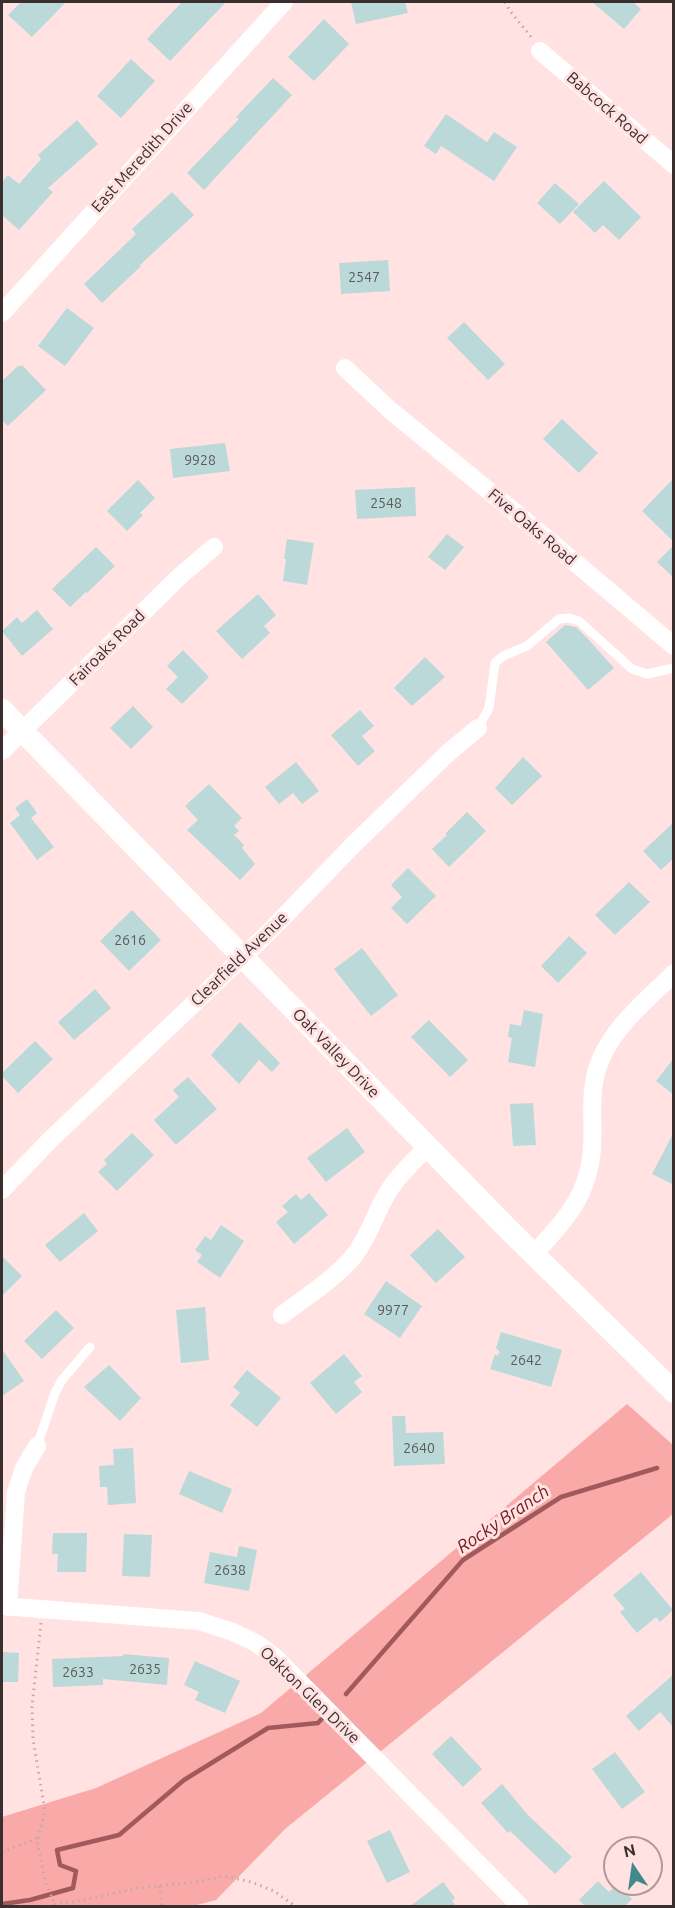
<!DOCTYPE html>
<html>
<head>
<meta charset="utf-8">
<style>
  body { margin:0 }
  #map { position:relative; width:675px; height:1908px; overflow:hidden; background:#ffe2e1; font-family:Ubuntu,sans-serif }
  canvas { display:block }
  .frame { position:absolute; inset:0; border:3px solid #392f2e; pointer-events:none }
  .north { position:absolute; left:603px; top:1836px; width:60px; height:60px; box-sizing:border-box; background:#ffe2e1; border:2px solid #b09a99; border-radius:50%; rotate:347deg; font-size:16px; font-weight:700; line-height:24px; text-align:center; color:#392f2e }
  .north::after { content:''; display:block; margin:auto; width:21px; height:27px; background:#428a8a; clip-path:polygon(50% 0,100% 100%,50% 72%,0 100%) }
</style>
</head>
<body>
<div id="map">
<canvas width="675" height="1908"></canvas>
<div class="frame"></div>
<div class="north">N</div>
</div>
<script>
const ctx = document.querySelector('canvas').getContext('2d');
ctx.lineJoin = 'round';
function fillPath(path, color) { ctx.fillStyle = color; ctx.fill(path, 'evenodd'); }
function trace(path, color, width, dash) { ctx.strokeStyle = color; ctx.lineWidth = width; ctx.lineCap = dash ? 'butt' : 'round'; ctx.setLineDash(dash || []); ctx.stroke(path); }
function write(font, color, halo, rows, align = 'center') {
  ctx.font = font + ' Ubuntu,sans-serif'; ctx.lineWidth = 6; ctx.setLineDash([]); ctx.textBaseline = 'middle'; ctx.strokeStyle = halo; ctx.fillStyle = color; for (const [text, x, y, turn = 0] of rows) {
    ctx.save(); ctx.translate(x, y); ctx.rotate((+turn || 0) * Math.PI / 180); ctx.textAlign = isNaN(turn) ? turn : align; if (halo) ctx.strokeText(text, 0, 0); ctx.fillText(text, 0, 0); ctx.restore();
  }
}
fillPath(new Path2D(`
  M627 1404 673 1445V1514L285 1829 216 1900 193 1906H2V1817L96 1788 261 1713Z`), '#f9a9a8');
trace(new Path2D(`
  M346 1694 463 1560 561 1497 657 1468
  M2 1904 30 1900 73 1888 76 1871 60 1865 57 1850 119 1835 184 1780 268 1728 318 1723 326 1714`), '#a15a5b', 4.5);
fillPath(new Path2D(`
  M21 2H66L32 37 8 15Z
  M182 2H226L170 61 147 39Z
  M351 2H405L408 13 356 24Z
  M592 2H633L641 9 624 29Z
  M324 19 349 44 314 81 288 57Z
  M131 59 155 81 121 118 97 96Z
  M273 78 292 95 204 190 187 173 239 119 236 117Z
  M446 114 487 142 494 132 517 147 494 181 441 146 436 154 424 146Z
  M77 120 98 144 48 188 53 192 19 230 2 215V182L8 175 19 184 41 159 38 155Z
  M604 181 641 217 619 240 603 225 595 233 573 212Z
  M555 183 579 204 560 224 537 203Z
  M172 192 194 215 140 265 141 266 102 303 84 284 136 234 132 229Z
  M388 260 390 291 341 294 339 263Z
  M67 308 94 328 65 366 38 346Z
  M464 322 505 364 488 380 447 338Z
  M18 366H23L46 390 8 426 2 420V381Z
  M562 419 598 453 579 473 543 439Z
  M225 443 230 471 173 478 170 449Z
  M674 478V542L642 511Z
  M138 480 155 498 140 513 143 515 127 531 107 511Z
  M415 487 416 516 357 519 355 490Z
  M447 534 464 547 445 570 428 557Z
  M287 539 314 543 307 585 283 581 286 559H284Z
  M674 545V578L657 562Z
  M96 547 115 566 87 593 86 592 70 607 52 589Z
  M258 594 276 615 264 626 270 633 242 659 216 631Z
  M37 610 53 629 22 656 2 631 17 617 22 623Z
  M565 625 576 627 588 639 614 668 588 690 546 642Z
  M183 650 209 677 182 704 166 689 178 677 167 666Z
  M425 657 445 677 412 706 394 688Z
  M133 706 153 727 131 749 110 728Z
  M360 710 374 726 362 736 375 751 358 766 331 735Z
  M523 757 542 776 512 805 495 788Z
  M296 762 319 791 302 804 293 793 279 804 265 787Z
  M209 784 242 818 234 826 239 831 234 835 244 845 242 848 255 864 240 880 187 830 198 820 185 806Z
  M27 799 37 813 31 818 54 847 37 860 10 823 20 815 15 808Z
  M467 812 486 831 449 867 432 849 447 835 445 834Z
  M674 822V858L661 870 643 851Z
  M408 868 436 896 407 924 391 908 402 897 391 885Z
  M629 882 650 902 615 935 595 915Z
  M132 910 161 940 129 971 100 941Z
  M569 936 587 953 558 983 541 966Z
  M362 948 398 995 371 1016 334 969Z
  M95 989 111 1008 74 1040 58 1022Z
  M524 1010 543 1014 535 1067 508 1062 512 1038 508 1037 510 1024 521 1026Z
  M429 1020 468 1060 450 1077 411 1037Z
  M240 1022 280 1063 272 1072 259 1060 239 1084 211 1055Z
  M35 1041 53 1059 18 1093 2 1076V1073Z
  M674 1058V1095L656 1081Z
  M188 1077 217 1109 176 1145 154 1120 179 1097 173 1090Z
  M533 1103 536 1145 513 1146 510 1104Z
  M347 1128 365 1152 326 1182 307 1158Z
  M674 1132V1185L652 1174Z
  M132 1133 154 1155 117 1191 98 1172 107 1164 104 1160Z
  M309 1193 328 1215 294 1244 276 1222 288 1212 282 1206 296 1194 301 1200Z
  M84 1213 98 1231 60 1262 45 1245Z
  M221 1225 244 1241 220 1278 197 1262 202 1255 195 1250 205 1236 211 1240Z
  M438 1229 465 1257 436 1283 410 1255Z
  M2 1256 22 1276 2 1296Z
  M386 1281 422 1306 400 1338 364 1314Z
  M205 1307 209 1360 181 1363 176 1310Z
  M56 1310 74 1328 42 1359 24 1341Z
  M501 1332 562 1350 551 1387 490 1369 495 1354 497 1356 500 1352 496 1348Z
  M2 1349 24 1381 2 1396Z
  M344 1354 362 1376 354 1382 362 1392 336 1414 310 1383Z
  M109 1365 141 1398 120 1421 84 1387Z
  M247 1370 281 1398 257 1427 230 1405 240 1393 233 1387Z
  M392 1416H405L406 1433 443 1432 445 1464 394 1466Z
  M133 1448 136 1503 108 1505 107 1487H100L99 1466 114 1465 113 1449Z
  M189 1471 232 1489 222 1513 179 1494Z
  M53 1533H87L86 1572H57L58 1554H52Z
  M124 1534 152 1535 150 1577 122 1576Z
  M239 1546 257 1550 249 1591 204 1583 210 1552 237 1557Z
  M641 1572 673 1610 660 1622 656 1617 637 1633 620 1612 625 1609 613 1595Z
  M2 1652 19 1653 18 1682H2Z
  M123 1654 169 1658 167 1685 103 1679V1685L53 1687 52 1659 123 1656Z
  M195 1661 240 1681 225 1713 195 1700 199 1692 184 1685Z
  M674 1674V1728L660 1712 639 1731 626 1716Z
  M451 1736 482 1769 463 1787 432 1754Z
  M615 1752 645 1792 622 1809 592 1769Z
  M502 1784 528 1815 572 1857 555 1874 510 1831 508 1833 481 1803Z
  M390 1830 410 1872 387 1883 367 1841Z
  M598 1881 609 1892 617 1884 632 1899 625 1906H585L579 1900Z
  M443 1882 455 1898 452 1901 456 1906H410Z`), '#bbd9d8');
trace(new Path2D(`
  M505 2 510 11 532 38
  M41 1623 32 1707 33 1739 45 1811 37 1842 46 1883 55 1905 53 1906
  M2 1852 38 1838
  M159 1886 162 1906
  M55 1905 60 1902 69 1903 139 1888 195 1882 225 1876 251 1882 274 1891 295 1906`), '#c1aaa9', 3, [1.5, 4.5]);
trace(new Path2D(`
  M478 728 489 708 495 663 503 656 527 646 559 619 569 618 579 621 632 669 647 674 674 668
  M37 1446 55 1393 62 1380 90 1347`), '#fff', 9);
trace(new Path2D(`
  M540 51 674 165
  M2 313 284 2
  M345 368 390 410 539 532 674 646
  M2 751 180 576 214 547
  M2 1190 50 1140 266 935 354 844 448 753 478 728
  M534 1254C565 1221 589 1195 592 1148 594 1118 588 1090 600 1061 614 1026 647 1000 674 973
  M282 1315C306 1297 333 1280 353 1257 369 1237 375 1213 388 1192 398 1175 414 1161 427 1147
  M2 1606 199 1621 233 1632 256 1643 276 1658 520 1906
  M8 1607 16 1492 24 1468 37 1446`), '#fff', 18);
trace(new Path2D(`
  M2 710 507 1228 674 1392`), '#fff', 22);
write('14px', '#5a5a58', null, [
  ["2547",364,277],
  ["9928",200,460],
  ["2548",386,503],
  ["2616",130,940],
  ["9977",393,1310],
  ["2642",526,1360],
  ["2640",419,1448],
  ["2638",230,1570],
  ["2635",145,1669],
  ["2633",78,1672]
]);
write('16px', '#392f2e', '#ffe2e1', [
  ["Babcock Road",607,108,41],
  ["East Meredith Drive",142,157,-48],
  ["Five Oaks Road",532,527,40],
  ["Fairoaks Road",107,648,-45],
  ["Clearfield Avenue",239,959,-44],
  ["Oak Valley Drive",336,1053,46],
  ["Oakton Glen Drive",310,1695,44]
]);
write('italic 18px', '#721922', '#ffe2e1', [
  ["Rocky Branch",503,1519,-34]
]);
</script>
</body>
</html>
